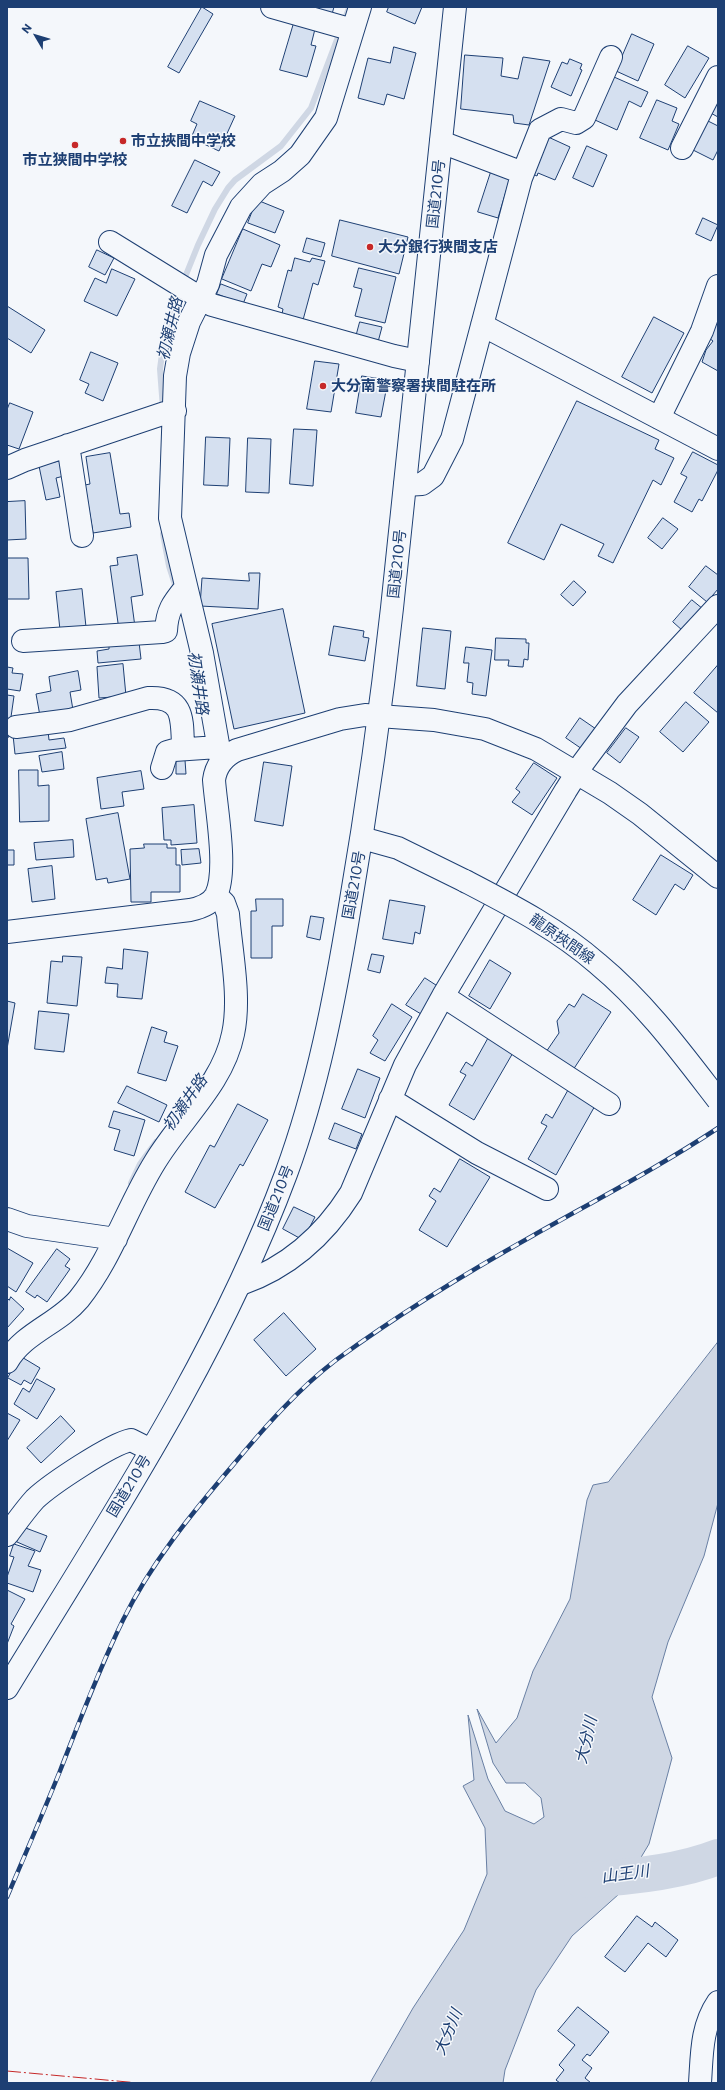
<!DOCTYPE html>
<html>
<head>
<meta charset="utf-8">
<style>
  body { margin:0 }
  #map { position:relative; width:725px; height:2090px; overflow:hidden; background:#f4f7fb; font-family:Commissioner,sans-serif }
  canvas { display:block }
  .frame { position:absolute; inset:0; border:8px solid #1d3f73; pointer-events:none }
  .north { position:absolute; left:16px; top:16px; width:40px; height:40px; -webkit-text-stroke:3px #f4f7fb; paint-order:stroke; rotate:308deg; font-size:11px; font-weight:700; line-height:16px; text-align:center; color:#1d3f73 }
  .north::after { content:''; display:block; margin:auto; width:14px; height:18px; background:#1d3f73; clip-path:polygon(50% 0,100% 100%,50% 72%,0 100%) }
</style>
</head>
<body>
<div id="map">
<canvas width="725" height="2090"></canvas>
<div class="frame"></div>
<div class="north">N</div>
</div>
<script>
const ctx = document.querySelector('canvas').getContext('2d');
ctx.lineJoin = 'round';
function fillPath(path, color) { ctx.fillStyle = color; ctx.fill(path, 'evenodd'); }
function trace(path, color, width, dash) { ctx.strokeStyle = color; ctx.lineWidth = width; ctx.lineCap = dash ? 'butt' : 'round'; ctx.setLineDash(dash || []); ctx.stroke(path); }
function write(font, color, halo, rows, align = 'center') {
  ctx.font = font + ' Commissioner,"Noto Sans JP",sans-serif'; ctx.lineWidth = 3; ctx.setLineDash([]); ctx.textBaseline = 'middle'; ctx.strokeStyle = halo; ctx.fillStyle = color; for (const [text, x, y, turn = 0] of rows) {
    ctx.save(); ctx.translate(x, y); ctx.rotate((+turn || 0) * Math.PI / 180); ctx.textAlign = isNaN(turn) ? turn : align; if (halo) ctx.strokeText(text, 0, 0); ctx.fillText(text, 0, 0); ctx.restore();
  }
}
const water = new Path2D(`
  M718 1342V1503L704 1556 668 1642 652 1697 672 1758 649 1844 619 1894 572 1936 536 1990 505 2070 503 2083H370L413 2008 464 1930 487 1874 485 1828 463 1786 474 1780 468 1715 488 1779 505 1811 534 1824 544 1817 541 1798 525 1783H506L493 1763 477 1709 496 1743 517 1718 533 1671 570 1599 587 1500 593 1485 608 1482Z`);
fillPath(water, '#cfd7e4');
trace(water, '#687fa3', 1);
trace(new Path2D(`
  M163 409 160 369 164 339 169 317 198 245 215 209 228 188 235 180 281 146 311 108 349 8
  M163 534 169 566 177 591
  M131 1183 140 1164 156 1142`), '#cfd7e4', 6);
trace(new Path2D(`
  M581 1880C622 1878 680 1872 718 1857`), '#cfd7e4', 36);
const building = new Path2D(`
  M202 7 213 14 179 73 168 67Z
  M307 7H334L332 14Z
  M389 7H422L415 24 387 12Z
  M294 23 315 29 311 45 316 46 307 77 280 70Z
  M632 34 654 44 638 81 616 71Z
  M688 46 709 58 685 98 665 85Z
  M394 47 416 53 404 99 387 94 384 105 358 98 368 58 390 63Z
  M465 55 503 58 501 76 518 79 523 57 550 61 529 125 514 123 513 115 461 109Z
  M570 59 582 64 580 69 582 70 571 96 551 87 562 62 567 64Z
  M614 77 648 92 641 107 629 101 617 130 595 120Z
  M718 91V117L707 111Z
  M657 100 677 108 672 121 679 124 668 150 640 138Z
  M200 101 235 116 219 151 191 138 197 124 191 121Z
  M704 119 718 126V150L713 160 689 148Z
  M546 136 570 147 555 180 538 173 537 176 526 171Z
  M587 146 607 155 593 187 573 178Z
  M195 160 220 172 212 186 203 181 187 213 172 206Z
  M491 172 510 178 498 218 478 212Z
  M257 200 284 211 275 233 248 223Z
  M703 218 718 225 711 241 696 234Z
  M340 220 408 237 399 274 332 256Z
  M243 229 280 245 271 267 262 264 251 291 222 279Z
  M307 238 325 243 321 257 303 252Z
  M97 250 114 258 105 275 89 267Z
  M295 258 310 262 312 258 325 261 318 285 313 283 303 320 282 314 283 309 278 307 288 270 291 271Z
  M359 268 396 277 385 323 355 316 362 289 354 287Z
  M112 269 135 279 117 316 84 301 95 278 106 283Z
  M221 284 247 294 243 304 217 294Z
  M7 306 45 330 31 353 7 338Z
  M654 317 684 333 652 393 622 377Z
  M718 319V371L702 362 706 350 713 341 709 338Z
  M360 322 382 327 378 342 356 337Z
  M91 352 118 363 103 401 85 393 89 384 80 380Z
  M315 361 339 364 331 412 307 409Z
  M362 376 388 380 381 417 356 413Z
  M577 401 659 440 655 449 674 458 661 485 653 480 613 563 598 556 604 544 561 524 544 560 508 543Z
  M10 403 33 412 19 449 7 445V410Z
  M294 429 317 430 313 486 290 484Z
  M206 437 230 438 228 486 204 485Z
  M248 438 271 439 269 493 246 492Z
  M693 452 718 465V470L702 501 699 499 692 512 674 502 687 477 681 474Z
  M110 453 120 514 129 513 131 527 93 533 85 485 90 484 86 457Z
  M65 460 68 475 56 478 60 497 46 500 39 466Z
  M25 501 26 539 7 540V502Z
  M663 518 678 529 662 549 648 538Z
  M137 555 143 595 131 597 135 627 119 630 110 566 118 565 117 558Z
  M7 558H28L29 599H7Z
  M706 566 718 575V589L707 602 689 587Z
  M249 573H260L258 609 200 606 202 578 249 581Z
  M574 581 586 592 573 606 561 595Z
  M82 589 86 627 60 630 56 592Z
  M692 600 703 609 683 631 673 622Z
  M283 609 305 713 234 729 212 624Z
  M334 626 364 631 363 637 369 638 365 661 329 655Z
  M423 628 451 631 445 689 417 686Z
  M496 638 526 639V643H529L528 660 524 659 523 667 508 666 509 660H495Z
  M139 642 141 659 98 663 97 651 109 649V644Z
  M466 647 492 650 486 696 472 694 473 683 467 682 469 663H464Z
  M123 664 126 696 99 698 97 667Z
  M718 665V713L694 693Z
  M7 667 13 668 12 673 23 674 20 691 7 689Z
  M78 671 81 690 70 692 73 710 40 716 36 694 51 691 49 677Z
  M7 695 14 696 8 738H7Z
  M686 702 709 722 683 752 660 732Z
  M580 718 596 729 582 749 566 738Z
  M626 728 639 737 620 763 607 753Z
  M48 731 49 740 64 738 66 748 15 754 13 735Z
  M62 752 64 769 42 772 39 756Z
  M185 760 186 774H176V761Z
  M264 762 292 766 283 826 255 821Z
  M534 763 557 778 532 815 512 802 520 792 516 789Z
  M19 770H38V786L49 785V821L20 822Z
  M141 771 144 789 122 792 124 806 101 809 97 778Z
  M194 805 197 843 171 845V840H164L162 808Z
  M118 813 130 879 108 883 107 878 96 880 86 819Z
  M73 840 74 857 36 860 34 843Z
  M144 844H167V848H176V865H180V892H151V902H131L130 849 144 848Z
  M199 849 201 863 182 865 181 850Z
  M7 850H14V865H7Z
  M661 855 693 875 684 890 675 884 656 915 633 900Z
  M52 866 55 899 32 902 28 869Z
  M256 899H283V926H272V958H251V911H256Z
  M390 900 425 906 420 934 415 932 413 944 383 939Z
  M311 916 324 918 320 940 307 937Z
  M124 949 148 952 142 999 117 997 118 984 105 983 107 967 122 969Z
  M372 954 384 956 380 973 368 970Z
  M63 956 82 957 77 1006 47 1003 51 961 62 962Z
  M490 960 511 973 490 1009 469 996Z
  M425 978 439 987 421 1014 406 1005Z
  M583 994 611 1012 573 1070 546 1052 559 1033 557 1021 569 1004 574 1007Z
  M7 1001 15 1003 7 1049Z
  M392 1004 412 1017 385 1061 370 1053 378 1040 373 1036Z
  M39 1011 69 1014 64 1052 35 1049Z
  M152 1027 167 1032 164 1042 178 1046 166 1081 138 1073Z
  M489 1037 514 1051 474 1120 449 1105 466 1075 460 1072 466 1062 472 1066Z
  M358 1069 380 1078 365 1118 342 1109Z
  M127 1086 167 1105 159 1122 118 1103Z
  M569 1089 596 1104 556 1175 528 1159 547 1126 541 1123 546 1114 552 1118Z
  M238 1104 268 1120 243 1166 240 1164 215 1208 185 1192 210 1145 214 1147Z
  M114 1111 145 1120 134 1156 114 1150 120 1130 109 1127Z
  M335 1123 362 1134 356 1149 329 1139Z
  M460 1159 490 1177 447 1247 419 1230 436 1201 429 1196 434 1188 440 1192Z
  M294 1207 315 1217 303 1240 283 1229Z
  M7 1248 33 1263 16 1292 7 1286Z
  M57 1249 70 1259 65 1266 70 1269 47 1302 37 1295 35 1298 26 1292Z
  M11 1297 24 1309 7 1328V1298L9 1300Z
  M284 1313 316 1349 286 1376 254 1340Z
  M20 1356 40 1368 31 1384 24 1380 21 1385 8 1378Z
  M37 1379 55 1389 37 1419 14 1404 23 1388 29 1392Z
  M7 1413 20 1420 7 1441Z
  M61 1416 75 1431 41 1463 27 1448Z
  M23 1527 47 1536 40 1552 17 1542Z
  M14 1544 35 1551 28 1566 41 1570 33 1592 7 1583V1577L14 1557 10 1556Z
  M7 1590 25 1599 11 1624 14 1626 7 1644Z
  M637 1916 652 1927 655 1922 678 1940 666 1957 648 1943 625 1972 605 1957Z
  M578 2007 609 2032 590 2056 587 2054 582 2060 592 2068 585 2078 591 2083H560L556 2080 564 2070 559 2065 575 2045 558 2031Z`);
fillPath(building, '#d5e0f0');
trace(building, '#1d3f73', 1);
const minor = new Path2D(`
  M272 7 353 30
  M441 142 523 173
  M682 148 718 77
  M110 242 212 305 394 356 418 361
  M482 325 718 449
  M659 418 702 331 718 286
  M68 445 82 536
  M7 468 25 460 165 413 175 411
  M405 485 422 484 433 476 452 439 521 178 540 130 561 119 576 123 584 118 611 57
  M23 641 162 632 166 631C167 610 173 603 186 587
  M16 727 70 720 148 698C185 696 182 720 183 749
  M221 761 202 653 170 518 175 376 179 353 189 322 208 284 216 255 241 207 262 184 282 171 300 155 326 118 360 7
  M162 768 167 752 174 750 218 747
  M7 932 190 910C200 908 211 904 216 895 228 871 216 808 214 780 216 765 224 756 237 750L340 719 365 715 434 720 485 729 536 749 610 793 640 814 718 877
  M443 996 609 1104
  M390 1099 477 1153 547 1189
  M7 1219 27 1226 116 1239
  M241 1284C289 1267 324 1236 351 1193L405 1065 443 996 566 790 583 763 627 704 718 606
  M7 1362C23 1333 58 1324 79 1299 112 1258 127 1207 155 1162 180 1120 223 1084 233 1034 241 998 231 951 228 914L224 903 216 895
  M7 1535C16 1523 25 1510 35 1499 51 1484 111 1444 131 1440L151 1450
  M700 2083C702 2054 701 2027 718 2002`);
const major = new Path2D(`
  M362 838 398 848 465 881`);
const highway = new Path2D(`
  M7 1688C108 1522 218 1357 286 1174 318 1087 335 997 350 906 367 807 381 708 392 608 414 407 434 207 455 7`);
trace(minor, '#1d3f73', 24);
trace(major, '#1d3f73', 24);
trace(highway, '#1d3f73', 24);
trace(minor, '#f4f7fb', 22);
trace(major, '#f4f7fb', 22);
trace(highway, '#f4f7fb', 22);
const rail = new Path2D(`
  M7 1897C25 1855 43 1813 60 1771 80 1720 99 1669 123 1620 151 1563 192 1513 233 1465 264 1428 298 1389 336 1360 399 1314 466 1273 534 1235 596 1200 659 1167 718 1128`);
trace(rail, '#1d3f73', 4.5);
trace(rail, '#f4f7fb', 3, [9]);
const majorBridge = new Path2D(`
  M465 881C511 905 558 929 598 964 645 1003 681 1052 718 1100`);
trace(majorBridge, '#1d3f73', 24, []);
trace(majorBridge, '#f4f7fb', 22);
trace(new Path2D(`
  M7 2071 139 2083`), '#c62828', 1, [14, 3, 2, 3]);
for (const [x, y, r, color] of [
  [123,141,4,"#c62828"],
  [75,145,4,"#c62828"],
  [370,247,4,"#c62828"],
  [323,386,4,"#c62828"]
]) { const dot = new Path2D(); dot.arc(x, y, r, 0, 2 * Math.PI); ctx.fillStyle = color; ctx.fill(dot); trace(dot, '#f4f7fb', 1.5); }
write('bold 15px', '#1d3f73', '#f4f7fb', [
  ["市立挾間中学校",131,141],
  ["市立狭間中学校",75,160,"center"],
  ["大分銀行狭間支店",378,247],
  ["大分南警察署挟間駐在所",331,386]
], 'left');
write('15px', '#1d3f73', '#f4f7fb', [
  ["国道210号",436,194,-84],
  ["国道210号",397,564,-84],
  ["国道210号",354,885,-80],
  ["龍原挾間線",562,939,35],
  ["国道210号",276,1198,-68],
  ["国道210号",129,1486,-59]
]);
write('italic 16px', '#1d3f73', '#f4f7fb', [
  ["初瀬井路",170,329,-77],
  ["初瀬井路",198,683,82],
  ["初瀬井路",185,1103,-55],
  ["大分川",586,1740,-77],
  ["山王川",625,1874,-8],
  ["大分川",448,2032,-67]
]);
</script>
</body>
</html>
